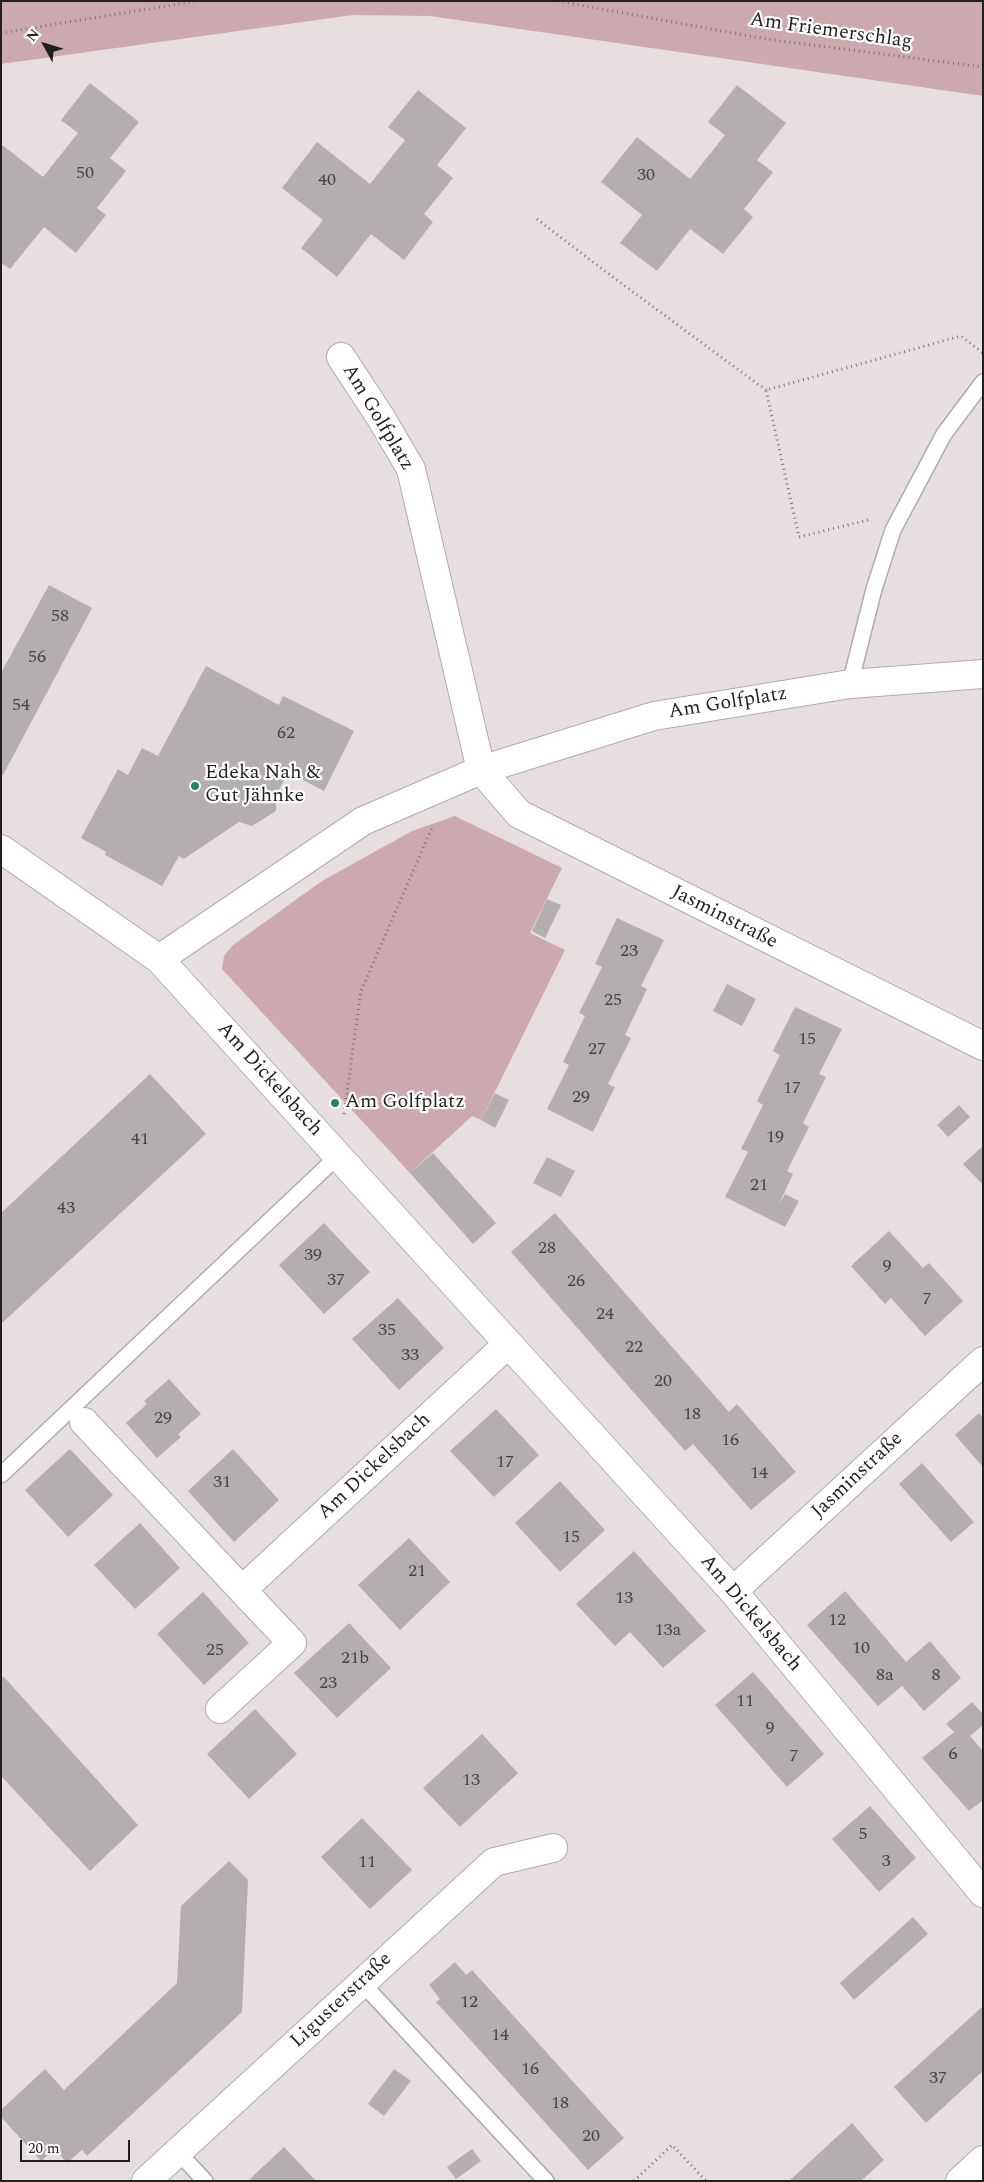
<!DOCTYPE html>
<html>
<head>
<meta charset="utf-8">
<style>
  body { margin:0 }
  #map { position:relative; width:984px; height:2182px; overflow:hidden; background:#e6dedf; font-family:Spectral,serif }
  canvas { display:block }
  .frame { position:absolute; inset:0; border:2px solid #211f1f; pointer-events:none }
  .north { position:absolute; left:20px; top:20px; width:50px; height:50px; -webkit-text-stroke:4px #fff; paint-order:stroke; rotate:309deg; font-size:14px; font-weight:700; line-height:20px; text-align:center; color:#211f1f }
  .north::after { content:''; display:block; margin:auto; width:18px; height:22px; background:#211f1f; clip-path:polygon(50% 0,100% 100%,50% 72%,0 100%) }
  .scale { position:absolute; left:20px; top:2140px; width:110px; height:22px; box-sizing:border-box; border:2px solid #211f1f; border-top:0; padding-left:6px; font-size:15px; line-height:18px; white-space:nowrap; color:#211f1f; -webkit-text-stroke:4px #fff; paint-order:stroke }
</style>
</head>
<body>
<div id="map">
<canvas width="984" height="2182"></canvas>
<div class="frame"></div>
<div class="north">N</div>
<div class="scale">20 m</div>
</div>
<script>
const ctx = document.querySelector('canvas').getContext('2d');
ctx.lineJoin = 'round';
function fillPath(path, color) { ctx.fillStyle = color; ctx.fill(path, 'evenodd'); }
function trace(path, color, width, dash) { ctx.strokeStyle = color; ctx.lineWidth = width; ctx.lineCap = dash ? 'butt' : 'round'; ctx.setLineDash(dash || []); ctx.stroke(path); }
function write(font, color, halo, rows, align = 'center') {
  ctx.font = font + ' Spectral,serif'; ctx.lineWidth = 4.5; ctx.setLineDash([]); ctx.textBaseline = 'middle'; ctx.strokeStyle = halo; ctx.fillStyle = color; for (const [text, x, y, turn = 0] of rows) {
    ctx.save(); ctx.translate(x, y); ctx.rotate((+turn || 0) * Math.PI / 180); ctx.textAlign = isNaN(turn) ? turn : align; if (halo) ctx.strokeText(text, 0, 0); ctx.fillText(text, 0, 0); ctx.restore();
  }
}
fillPath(new Path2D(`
  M1 1H983V96L430 16 353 15 1 64Z
  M455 816 562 868 530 933 565 950 481 1120 472 1116 410 1173 222 969 224 956 233 945 322 881 412 831Z`), '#cca9ae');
fillPath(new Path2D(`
  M90 83 139 122 110 158 126 171 97 208 106 215 76 253 44 227 10 269 1 263V144L43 177 78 133 61 120Z
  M737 85 786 123 757 160 773 172 744 209 753 217 723 254 690 229 657 271 620 243 642 215 601 182 637 137 690 179 725 135 708 122Z
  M418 90 466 128 437 165 453 178 424 214 433 222 404 260 371 234 337 277 301 248 323 220 282 188 317 142 370 184 405 140 388 127Z
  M49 585 92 608 3 775 1 773V673Z
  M206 666 279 705 283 696 354 731 324 791 288 772 276 796V811L252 826 239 822 184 859 179 856 162 886 105 855 106 852 81 838 118 769 128 775 142 748 158 756Z
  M547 899 561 905 545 938 532 931Z
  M617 918 664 940 641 986 647 989 625 1035 631 1038 608 1084 615 1087 593 1132 547 1109 569 1065 563 1062 585 1016 579 1013 602 967 595 964Z
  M727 984 756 999 742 1026 713 1011Z
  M795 1007 842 1029 819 1074 826 1077 803 1123 809 1127 787 1171 793 1174 779 1204 785 1194 799 1201 785 1227 725 1197 748 1152 741 1149 763 1105 757 1101 780 1055 773 1051Z
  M150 1074 206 1134 1 1324V1213Z
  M495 1093 509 1100 495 1128 481 1120Z
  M959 1105 970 1117 948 1137 937 1125Z
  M983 1146V1185L963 1164Z
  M433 1153 496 1223 473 1244 410 1173Z
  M547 1157 575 1171 561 1197 533 1183Z
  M555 1213 729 1412 737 1404 796 1472 751 1510 693 1444 685 1451 511 1252Z
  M324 1223 370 1272 324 1314 279 1265Z
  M889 1231 923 1268 929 1263 963 1301 925 1336 891 1298 885 1304 851 1266Z
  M398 1298 444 1348 399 1390 352 1339Z
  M169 1379 201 1414 178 1434 181 1437 157 1458 126 1423 147 1404 144 1401Z
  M496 1409 539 1455 494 1497 450 1451Z
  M979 1413 983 1417V1467L955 1435Z
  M70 1449 113 1495 68 1537 25 1490Z
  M233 1449 279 1500 234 1542 188 1491Z
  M922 1463 974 1522 951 1542 899 1484Z
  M560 1481 605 1530 560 1572 515 1523Z
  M140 1523 180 1568 135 1609 94 1565Z
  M409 1538 450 1582 400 1630 358 1585Z
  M634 1551 706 1631 663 1668 630 1632 615 1646 576 1604Z
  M845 1591 906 1662 930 1641 961 1678 924 1711 902 1686 878 1706 807 1625Z
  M203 1592 249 1643 204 1685 157 1634Z
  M349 1623 391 1668 337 1718 294 1673Z
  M753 1672 824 1754 787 1787 715 1705Z
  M1 1677H4L138 1825 90 1871 1 1776Z
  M972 1702 983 1714V1725L970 1736 983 1751V1800L969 1811 922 1758 954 1732 946 1724Z
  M255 1709 297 1754 249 1799 207 1754Z
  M482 1734 518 1773 460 1827 423 1788Z
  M870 1806 916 1858 879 1892 832 1839Z
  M362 1818 412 1870 370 1909 321 1857Z
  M229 1861 248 1880 242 2012 87 2156 82 2150 67 2163 55 2149 41 2161 1 2117V2110L45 2069 64 2090 177 1983 181 1906Z
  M913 1917 928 1934 854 2000 840 1983Z
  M455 1962 466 1975 472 1970 624 2138 588 2170 436 2002 440 1999 429 1985Z
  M983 2006V2071L926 2123 894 2087Z
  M394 2069 411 2081 384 2116 368 2104Z
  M852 2123 884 2160 861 2181H789Z
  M284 2147 316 2181H251L250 2179Z
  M472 2149 481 2161 456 2179 447 2167Z`), '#b5aeaf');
const service = new Path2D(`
  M850 684 874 589 893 530 944 434 983 382
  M1 1475 338 1156
  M362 1983 546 2181
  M178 2152 205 2181`);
const minor = new Path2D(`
  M341 357 381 418 411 469 481 770 519 814 983 1046
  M1 849 159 959 733 1591 983 1893
  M159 959 363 821 481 770 654 716 850 684 983 674
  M84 1422 292 1643 220 1709
  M242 1590 508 1344
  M733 1591 983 1361
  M146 2181 494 1862 553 1848
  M960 2181 983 2160`);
trace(service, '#b1abab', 18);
trace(minor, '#b1abab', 30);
trace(new Path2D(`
  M558 1 766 39 983 67
  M1 33 197 1
  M537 219 606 272 766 390
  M868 520 799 537 766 390 961 336 983 353
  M344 1114 361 991 432 828
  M634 2181 672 2145 706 2181`), '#7b7677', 3, [1, 4]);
trace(service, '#fff', 15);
trace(minor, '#fff', 28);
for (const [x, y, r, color] of [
  [195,786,5,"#238761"],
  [335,1103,5,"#238761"]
]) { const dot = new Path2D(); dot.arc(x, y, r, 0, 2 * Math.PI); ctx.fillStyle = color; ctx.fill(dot); trace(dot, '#fff', 2); }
write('18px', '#464343', null, [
  ["50",85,174],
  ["30",646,176],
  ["40",327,181],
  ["58",60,617],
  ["56",37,658],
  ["54",21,706],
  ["62",286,734],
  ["23",629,952],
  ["25",613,1001],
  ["15",807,1040],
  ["27",597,1050],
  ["17",792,1089],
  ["29",581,1098],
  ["19",775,1138],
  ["41",140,1140],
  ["21",759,1186],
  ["43",66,1209],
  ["28",547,1249],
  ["39",313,1256],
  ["9",887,1267],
  ["37",336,1281],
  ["26",576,1282],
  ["7",927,1300],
  ["24",605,1315],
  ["35",387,1331],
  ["22",634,1348],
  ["33",410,1356],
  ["20",663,1382],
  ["18",692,1415],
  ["29",163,1419],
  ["16",730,1441],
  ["17",505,1463],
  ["14",759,1474],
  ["31",222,1483],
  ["15",571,1538],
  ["21",417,1572],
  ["13",624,1599],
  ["12",837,1621],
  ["13a",668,1631],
  ["10",861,1649],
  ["25",215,1651],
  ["21b",355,1659],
  ["8a",885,1676],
  ["8",936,1676],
  ["23",328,1684],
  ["11",745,1702],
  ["9",770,1729],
  ["6",953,1755],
  ["7",794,1757],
  ["13",471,1781],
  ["5",863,1835],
  ["3",886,1862],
  ["11",367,1863],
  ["12",469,2003],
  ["14",500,2036],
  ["16",530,2070],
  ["37",938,2079],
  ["18",560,2104],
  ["20",591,2137]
]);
write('20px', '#211f1f', '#fff', [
  ["Am Friemerschlag",831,32,8],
  ["Am Golfplatz",377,418,59],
  ["Am Golfplatz",728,704,-9],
  ["Jasminstraße",724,918,27],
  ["Am Dickelsbach",269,1080,48],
  ["Am Dickelsbach",375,1467,-43],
  ["Jasminstraße",858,1476,-43],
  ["Am Dickelsbach",750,1614,50],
  ["Ligusterstraße",342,2001,-43]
]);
write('20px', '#211f1f', '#fff', [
  ["Edeka Nah &",205,774],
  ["Gut Jähnke",205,797],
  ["Am Golfplatz",345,1103]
], 'left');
</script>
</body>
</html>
